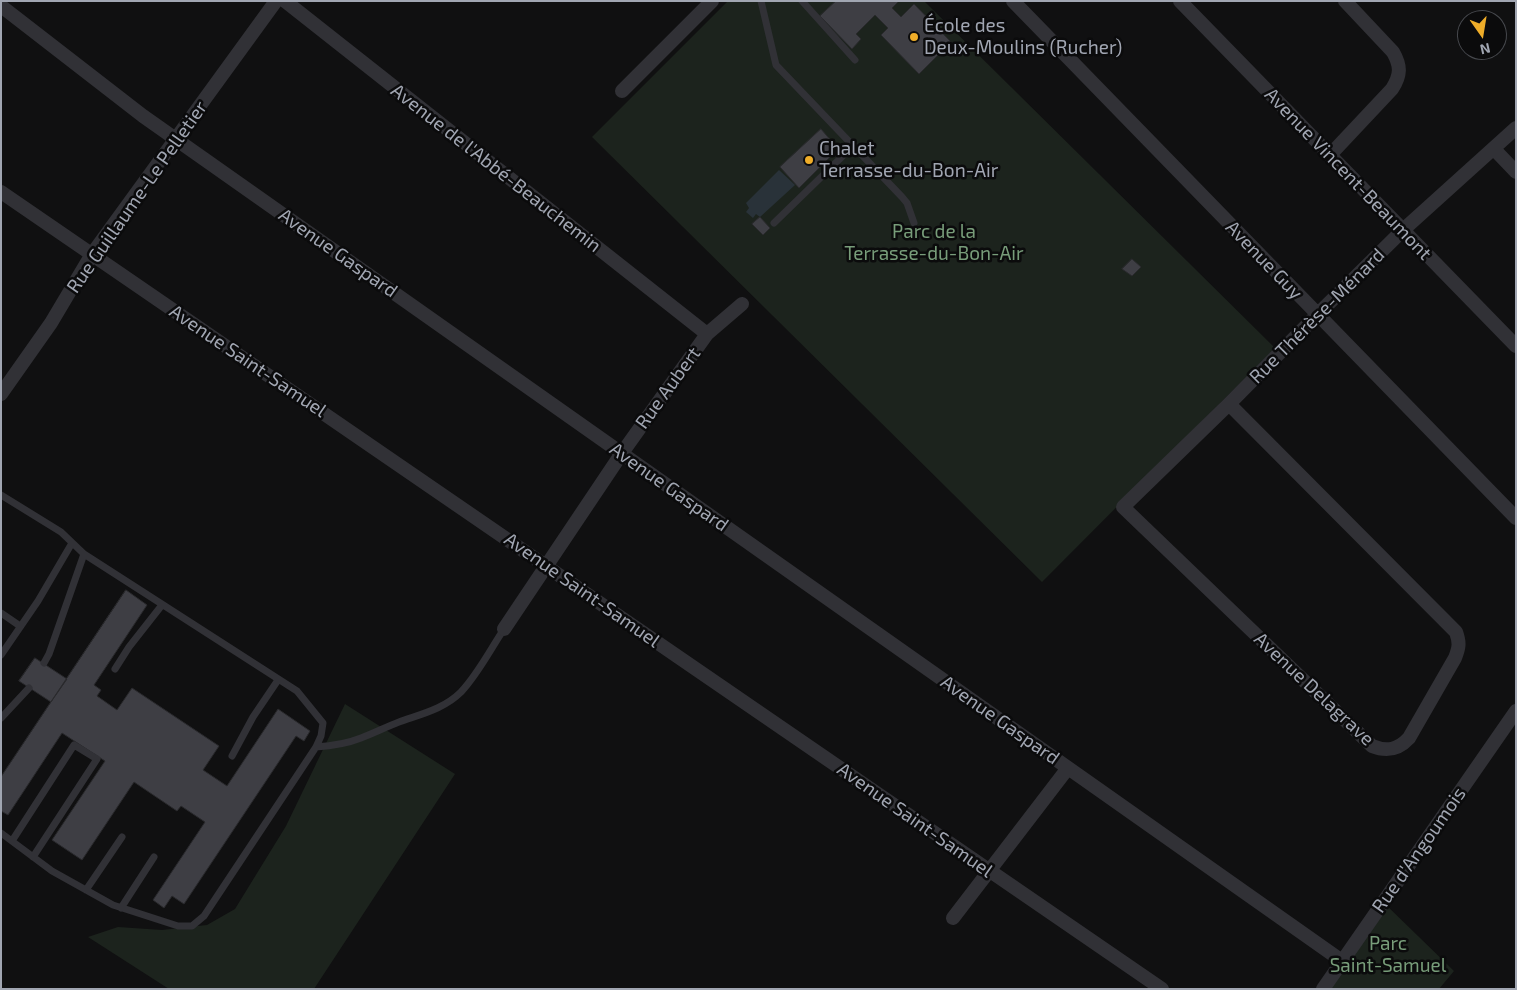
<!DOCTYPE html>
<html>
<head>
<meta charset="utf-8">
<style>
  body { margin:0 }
  #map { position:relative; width:1517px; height:990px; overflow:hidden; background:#101011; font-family:"Exo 2",sans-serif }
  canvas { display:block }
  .frame { position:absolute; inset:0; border:2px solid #a1a6b2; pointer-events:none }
  .north { position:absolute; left:1457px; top:10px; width:50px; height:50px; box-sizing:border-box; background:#0b0b0c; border:1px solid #47494e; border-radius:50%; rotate:167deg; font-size:14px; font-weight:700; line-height:20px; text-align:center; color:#a1a6b2 }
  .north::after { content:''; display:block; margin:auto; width:18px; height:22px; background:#efad29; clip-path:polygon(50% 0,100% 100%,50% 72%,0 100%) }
</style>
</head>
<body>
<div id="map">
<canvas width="1517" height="990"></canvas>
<div class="frame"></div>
<div class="north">N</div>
</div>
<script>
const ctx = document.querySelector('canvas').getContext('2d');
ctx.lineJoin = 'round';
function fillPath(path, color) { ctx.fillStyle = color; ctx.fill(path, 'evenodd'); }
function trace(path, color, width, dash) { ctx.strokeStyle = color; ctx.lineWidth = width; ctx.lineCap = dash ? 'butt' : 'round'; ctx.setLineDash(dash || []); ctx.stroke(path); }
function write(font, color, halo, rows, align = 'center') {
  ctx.font = font + ' "Exo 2",sans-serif'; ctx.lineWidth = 5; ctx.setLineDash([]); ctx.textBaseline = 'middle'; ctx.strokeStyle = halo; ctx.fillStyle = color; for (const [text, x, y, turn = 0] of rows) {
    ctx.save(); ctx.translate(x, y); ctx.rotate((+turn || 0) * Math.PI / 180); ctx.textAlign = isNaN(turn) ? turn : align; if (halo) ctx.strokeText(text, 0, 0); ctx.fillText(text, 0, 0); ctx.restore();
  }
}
fillPath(new Path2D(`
  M728 1H924L1275 348 1042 582 592 137Z
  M345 704 455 774 314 989H169L88 937 118 927 162 930 207 925 235 909 286 826Z
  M1383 902 1454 971 1439 989H1324Z`), '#1c231d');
fillPath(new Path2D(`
  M779 170 795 185 760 217 756 214 753 218 746 212 749 208 746 203Z`), '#293239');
const building = new Path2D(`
  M836 1H899L892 8 901 17 914 4 951 42 919 74 881 35 888 28 875 15 856 34 861 39 852 49 820 16Z
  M821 129 838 149 799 188 780 167Z
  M760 217 770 228 763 235 752 224Z
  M1132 259 1141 267 1132 276 1122 269Z
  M126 590 147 605 94 685 101 690 97 696 117 710 132 688 219 746 203 770 227 786 278 709 310 731 304 741 296 736 184 904 172 896 164 908 153 900 205 822 181 806 177 811 134 782 82 860 52 840 105 761 62 733 8 815 1 811V777Z
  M35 658 67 679 51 702 19 681Z`);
fillPath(building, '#3e3e44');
trace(building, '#2a2a2d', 1);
trace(new Path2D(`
  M761 1 776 65 902 197 907 203 914 223
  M802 1 855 60
  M774 223 854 145
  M1 495 61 532 84 554 297 691 323 723 321 736 316 747 204 916 192 926H178L113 905 52 871 1 833
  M1 613 20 626
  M1 655 38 601 72 543
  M44 663 49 654 84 554
  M115 669 129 647 162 605
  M1 718 29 688
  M316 747C331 746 346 744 361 738 374 733 386 727 399 722 421 714 444 709 461 692 478 674 490 650 504 629
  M232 756 253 717 278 680
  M12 841 74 745 97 759 33 857
  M86 890 122 837
  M121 908 154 857`), '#313136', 7);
trace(new Path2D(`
  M285 1 707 334
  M1013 1 1516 518
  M1180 1 1516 346
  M1 6 143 116 1342 961
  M622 91 712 1
  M1494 149 1516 172
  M1330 155 1392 89C1401 75 1401 66 1393 52L1345 1
  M1 192 1162 989
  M1 394 51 323 92 254 276 1
  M1229 404 1456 632C1460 643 1459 648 1455 658L1409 738C1398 750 1387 752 1372 746L1123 507 1229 404 1317 315 1403 230 1516 128
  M504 629 622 453 707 334 742 304
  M953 918 1068 768
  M1323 989 1516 711`), '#313136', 14);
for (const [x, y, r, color] of [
  [914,37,5,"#efad29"],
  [809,160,5,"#efad29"]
]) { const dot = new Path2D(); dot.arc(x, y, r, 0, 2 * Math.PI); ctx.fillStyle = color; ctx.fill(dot); trace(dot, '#0b0b0c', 2); }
write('19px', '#a1a6b2', '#0b0b0c', [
  ["École des",924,26],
  ["Deux-Moulins (Rucher)",924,48],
  ["Chalet",819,149],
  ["Terrasse-du-Bon-Air",819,171]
], 'left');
write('19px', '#a1a6b2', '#0b0b0c', [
  ["Avenue de l'Abbé-Beauchemin",496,168,38],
  ["Avenue Vincent-Beaumont",1348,174,46],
  ["Rue Guillaume-Le Pelletier",137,197,-55],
  ["Avenue Gaspard",338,253,35],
  ["Avenue Guy",1264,260,46],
  ["Rue Thérèse-Ménard",1317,316,-45],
  ["Avenue Saint-Samuel",248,361,34],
  ["Rue Aubert",668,388,-54],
  ["Avenue Gaspard",669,487,35],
  ["Avenue Saint-Samuel",582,590,35],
  ["Avenue Delagrave",1314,689,43],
  ["Avenue Gaspard",1000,720,35],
  ["Avenue Saint-Samuel",915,820,35],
  ["Rue d'Angoumois",1419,850,-55]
]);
write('19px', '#789d7a', '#0b0b0c', [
  ["Parc de la",934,232],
  ["Terrasse-du-Bon-Air",934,254],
  ["Parc",1388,944],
  ["Saint-Samuel",1388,966]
]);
</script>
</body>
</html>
